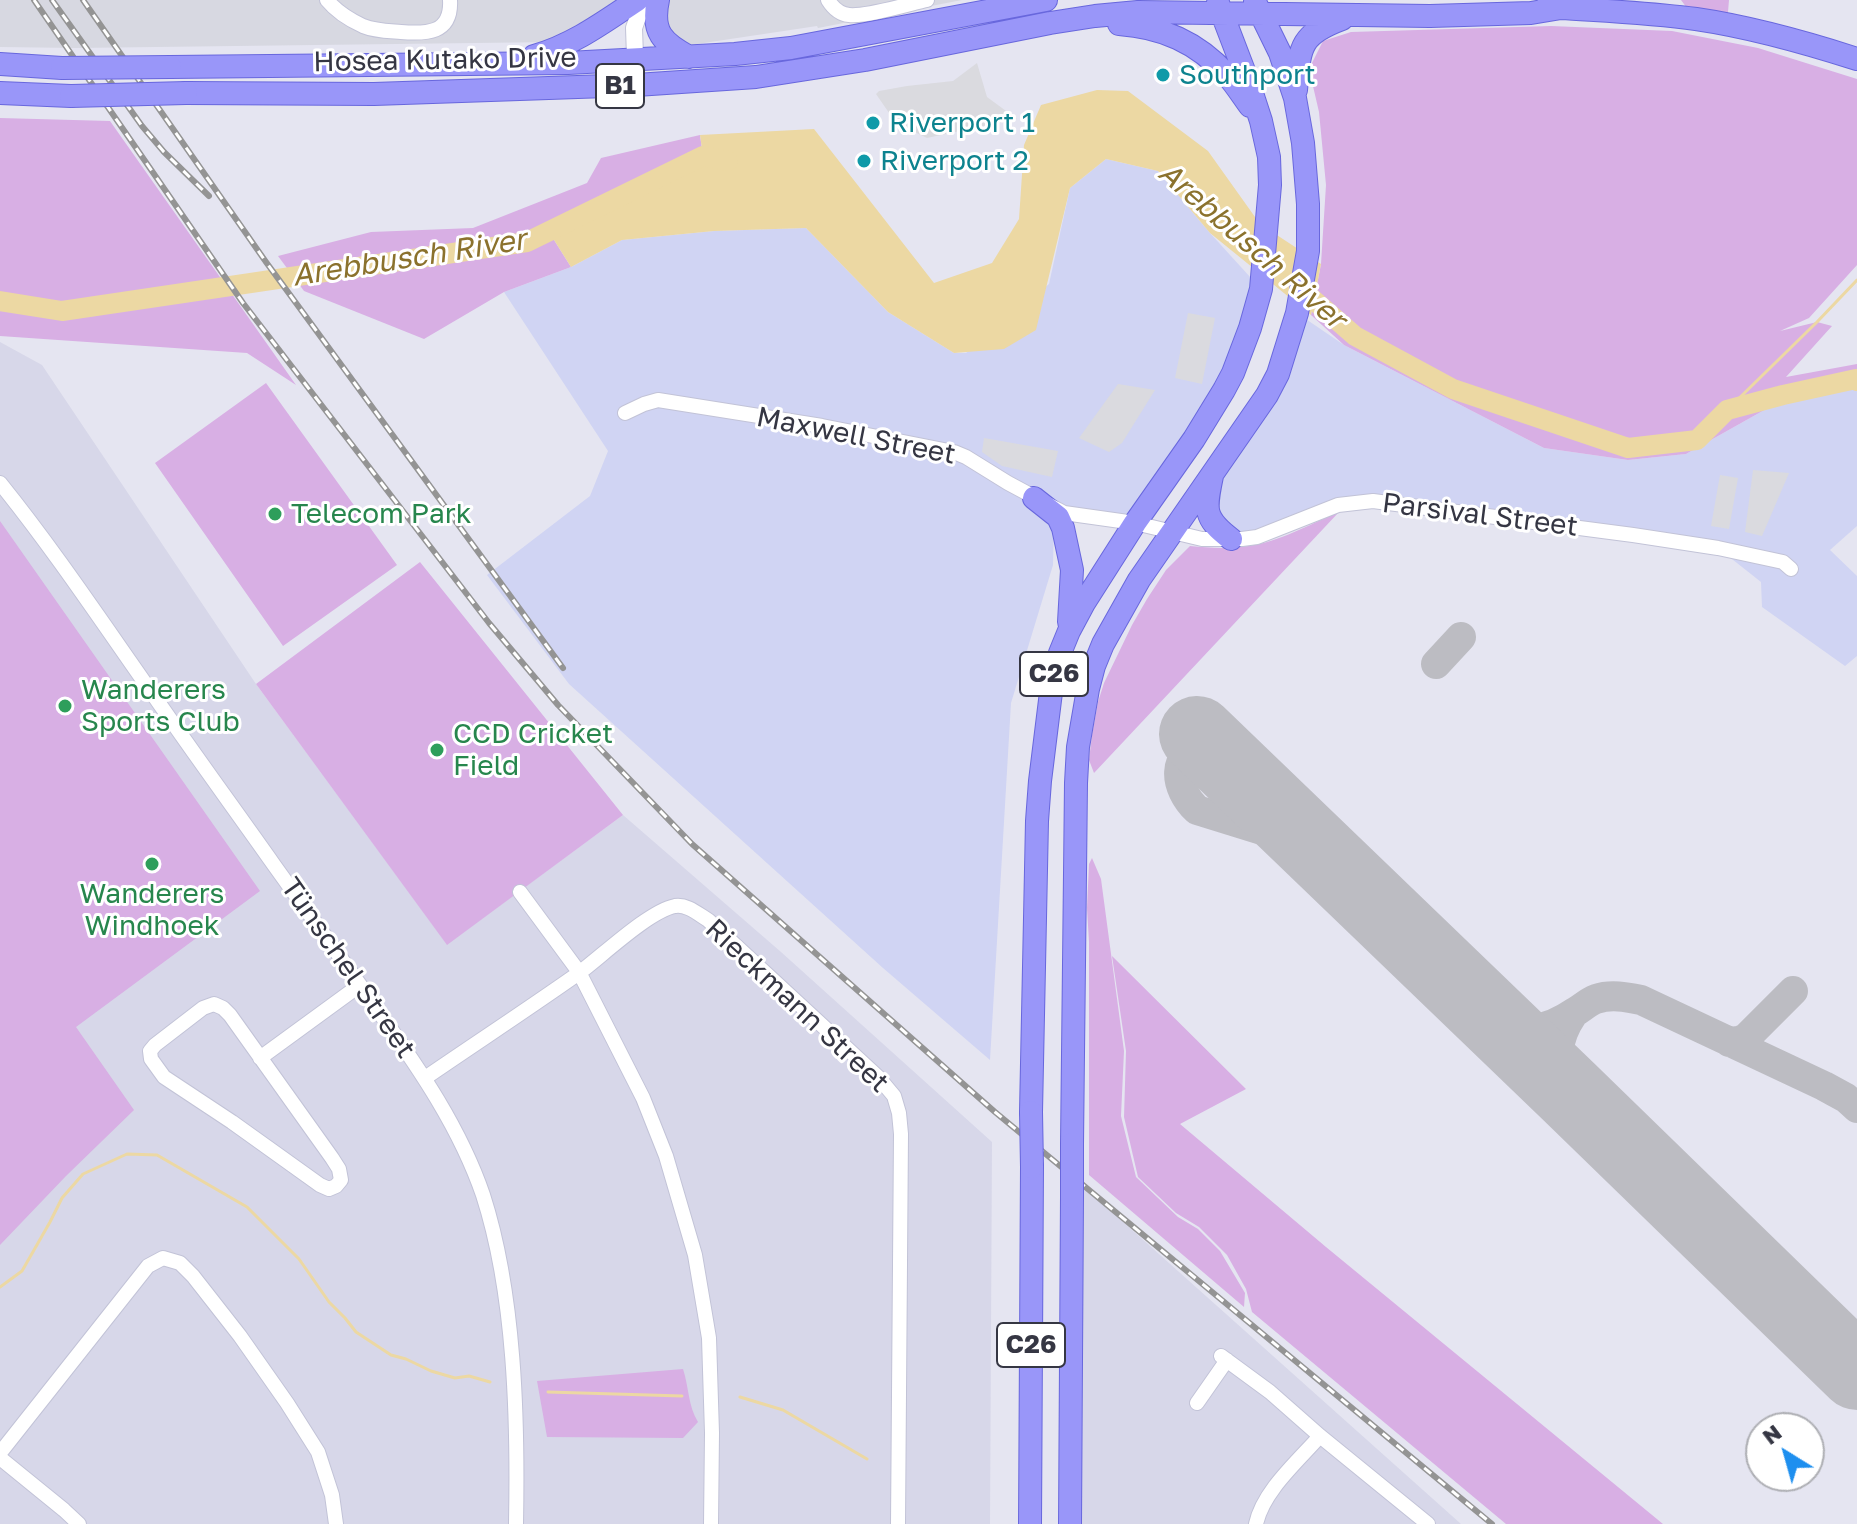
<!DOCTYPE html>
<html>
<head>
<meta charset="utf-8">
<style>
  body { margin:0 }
  #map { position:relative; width:1857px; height:1524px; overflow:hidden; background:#e5e5f1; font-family:"Golos Text",sans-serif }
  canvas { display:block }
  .north { position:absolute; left:1745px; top:1412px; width:80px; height:80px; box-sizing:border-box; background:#fff; border:2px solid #aeafb4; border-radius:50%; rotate:323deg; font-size:22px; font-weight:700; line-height:32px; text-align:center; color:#353643 }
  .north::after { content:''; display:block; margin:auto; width:28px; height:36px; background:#1e8fef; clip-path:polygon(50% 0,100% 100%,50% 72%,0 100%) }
</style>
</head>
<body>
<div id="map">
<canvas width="1857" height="1524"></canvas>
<div class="north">N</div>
</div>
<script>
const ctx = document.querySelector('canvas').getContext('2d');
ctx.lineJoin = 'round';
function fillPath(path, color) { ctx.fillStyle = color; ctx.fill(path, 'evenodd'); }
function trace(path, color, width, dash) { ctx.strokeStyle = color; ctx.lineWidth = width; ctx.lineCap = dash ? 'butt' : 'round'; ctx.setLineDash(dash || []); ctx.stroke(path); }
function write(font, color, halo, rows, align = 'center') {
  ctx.font = font + ' "Golos Text",sans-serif'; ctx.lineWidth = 6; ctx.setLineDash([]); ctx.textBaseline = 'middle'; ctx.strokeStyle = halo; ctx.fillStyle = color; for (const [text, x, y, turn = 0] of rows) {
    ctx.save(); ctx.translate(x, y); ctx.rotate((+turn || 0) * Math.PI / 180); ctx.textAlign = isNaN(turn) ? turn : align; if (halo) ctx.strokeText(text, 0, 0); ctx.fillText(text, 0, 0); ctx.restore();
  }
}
fillPath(new Path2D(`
  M0 342 42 365 256 684 447 944 623 815 781 952 992 1142 990 1524H0Z
  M1074 1178 1188 1280 1461 1524H1076Z`), '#d7d7e9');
fillPath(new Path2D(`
  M1106 159 1158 171 1210 233 1261 289 1250 328 1135 523 1064 513 1020 493 1054 522 1053 565 1011 703 990 1060 883 968 569 684 487 575 590 496 608 451 504 292 571 267 622 240 714 231 806 228 888 312 954 353H966L1049 284 1070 188Z
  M1297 313 1344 345 1544 448 1628 460 1686 454 1775 404 1811 392 1857 384V526L1830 550 1857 576V656L1845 666 1762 607 1761 582 1718 548 1373 501 1242 539 1207 500 1253 416Z`), '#d0d4f3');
fillPath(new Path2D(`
  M0 0H616L555 42 76 48 0 47Z
  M650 0H962L818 28 817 26 677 47Z`), '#d7d8e1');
fillPath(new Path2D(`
  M1681 0H1729L1727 24 1695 19Z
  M1551 26 1672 31 1758 48 1857 79V265L1809 318 1780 331 1817 322 1832 326 1786 377 1857 364V385L1811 392 1775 404 1686 454 1628 460 1544 448 1344 345 1311 315 1321 264 1326 185 1319 112 1309 69 1323 41 1351 32Z
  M0 118 110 121 296 385 247 353 0 336Z
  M700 135 703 156 549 232 571 267 504 292 424 339 304 291 278 256 371 232 473 228 587 183 601 158Z
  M266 383 397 565 283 646 155 463Z
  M1339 512 1094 773 1089 760 1092 735 1098 702 1104 683 1132 625 1147 599 1166 570 1190 546C1209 548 1229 549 1248 546 1279 542 1310 524 1339 512Z
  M0 521 260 891 76 1027 134 1110 66 1176 0 1245Z
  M420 562 623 815 447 945 256 684Z
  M1092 858 1101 879 1124 1051 1121 1116 1136 1177 1178 1217 1198 1229 1220 1251 1245 1293 1244 1307 1089 1175V942L1087 908 1089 864Z
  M1112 956 1246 1089 1180 1124 1326 1247 1663 1524H1506L1252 1312 1246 1289 1227 1255 1199 1227 1176 1213 1138 1177 1124 1117 1126 1051Z
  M683 1369C689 1387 688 1406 698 1422L683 1438 547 1437 537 1381Z`), '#d8afe4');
fillPath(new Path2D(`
  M977 63 987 97 1017 119 927 138 896 123 876 94 879 91 907 86 953 81Z
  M1188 313 1215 318 1202 384 1175 378Z
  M1118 384 1155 390 1122 443 1109 452 1079 438Z
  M984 438 1058 451 1052 477 1002 466 982 452Z
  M1753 470 1789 473 1762 536 1745 532Z
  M1720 475 1738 478 1729 529 1711 526Z`), '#dadadf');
fillPath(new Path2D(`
  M1097 90 1128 91 1208 151 1260 224 1321 264 1311 315 1210 233 1158 171 1106 159 1070 188 1036 330 1004 349 954 353 888 312 806 228 714 231 622 240 571 267 549 232 703 156 700 135 814 129 934 283 992 263 1019 219 1024 145 1041 105Z`), '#ecd8a3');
trace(new Path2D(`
  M1727 410 1817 322 1857 280
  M0 1287 22 1271 50 1222 62 1198 83 1174 127 1154 157 1155 247 1207 299 1259 329 1302 345 1318 356 1332 391 1355 406 1359 431 1371 455 1378 469 1376 490 1382
  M548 1392 682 1396
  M740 1397 783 1410 867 1459`), '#ecd8a3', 3);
trace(new Path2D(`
  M1293 282 1355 336 1453 389 1628 448 1697 440 1727 410 1783 395 1856 379 1857 381
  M0 301 62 311 527 242 703 156 728 161`), '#ecd8a3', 20);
trace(new Path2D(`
  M1436 664 1461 637
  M1207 744C1169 753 1174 788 1197 810L1297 841 1314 848
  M1491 1017C1523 1034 1544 1033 1575 1012 1582 1008 1588 1002 1596 999 1611 994 1626 997 1641 1000L1824 1086 1846 1098 1857 1108
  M1729 1042 1739 1041 1746 1038 1793 991
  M1568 1091C1556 1061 1554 1042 1573 1014`), '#bcbcc2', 30);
trace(new Path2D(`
  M1197 734 1568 1091 1857 1372`), '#bcbcc2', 76);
const minor = new Path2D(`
  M327 0C336 11 350 20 363 26 375 31 388 31 401 32 426 34 452 34 450 0
  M828 0C833 8 839 14 849 15 866 17 909 4 927 0
  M625 413 644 404 658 400 822 426 954 452 966 457 1008 483 1064 513 1135 523 1202 539H1242L1257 537 1338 505 1373 501 1633 535 1718 548 1783 562 1791 569
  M0 483C54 550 102 622 152 693 192 751 233 807 274 865 309 914 345 963 379 1012 420 1070 460 1128 483 1195 515 1294 518 1420 516 1524
  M520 892 579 972 643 1098 666 1156 695 1255 709 1338 712 1433 711 1524
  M214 1004 223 1008 230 1015 332 1158 339 1169 341 1180 336 1186 329 1189 320 1185 232 1122 164 1077 151 1059 150 1051 155 1045 203 1008Z
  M260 1058 360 985
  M425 1078C476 1043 528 1009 579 973 602 956 649 911 675 906 687 904 698 914 708 920L879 1078 894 1096 899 1113 901 1134 898 1524
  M1221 1356 1270 1392 1320 1436 1428 1524
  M1197 1403 1227 1360
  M0 1453 148 1266 163 1258 180 1263 193 1276 240 1336 287 1403 318 1452 332 1495 336 1524
  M0 1458 64 1510 79 1524
  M1256 1524C1263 1491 1298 1461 1320 1436`);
const tertiary = new Path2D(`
  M636 85 634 28 644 0`);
const primary = new Path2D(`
  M658 0C651 32 663 43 689 57
  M1548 4 1561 8C1605 11 1651 13 1696 19 1751 27 1804 42 1857 59
  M1119 24C1162 27 1197 42 1227 75 1235 84 1242 95 1250 106
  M534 56C573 45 604 22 637 0
  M0 64 62 68
  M170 67 568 63 735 54 791 48 1046 0
  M1296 90C1300 47 1299 35 1342 19
  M0 93 71 96
  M186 93 374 94 636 85 756 77 865 60 1050 23 1095 16 1138 12 1430 16 1531 13 1561 8
  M1212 476C1205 509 1203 518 1231 539
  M1034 498 1058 517 1063 528 1072 570 1069 622
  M1031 1112 1037 821 1040 781 1053 676 1060 653 1069 631 1084 603 1135 523 1194 439 1224 390 1233 373 1250 328 1261 289 1270 185 1269 157 1261 121 1249 84 1218 3
  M1072 1144 1076 783 1078 747 1088 689 1094 666 1103 644 1139 580 1267 395 1278 374 1297 313 1308 251V204L1303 143 1295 98 1280 53 1255 2
  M1030 1524 1032 1167
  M1070 1524 1072 1197`);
trace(minor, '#c2c3d7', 16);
trace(tertiary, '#c2c3d7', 18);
trace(primary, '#6867dd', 24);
trace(minor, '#fff', 14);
trace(tertiary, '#fff', 16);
trace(primary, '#9996f9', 22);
const rail = new Path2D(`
  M34 0 243 303 489 623 558 705 692 844 995 1112 1492 1524
  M52 0 142 126 164 152 209 196
  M83 0 266 262 563 668`);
trace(rail, '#949494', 6);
trace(rail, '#fff', 3, [9]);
const primaryBridge = new Path2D(`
  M62 68 170 67
  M71 96 186 93
  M1031 1112 1032 1167
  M1072 1144V1197`);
trace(primaryBridge, '#6867dd', 24, []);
trace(primaryBridge, '#9996f9', 22);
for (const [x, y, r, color] of [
  [1163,75,8,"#0f9aa8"],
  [873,123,8,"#0f9aa8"],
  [864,161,8,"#0f9aa8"],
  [275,514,8,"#2e9e5b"],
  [65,706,8,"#2e9e5b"],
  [437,750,8,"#2e9e5b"],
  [152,864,8,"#2e9e5b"]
]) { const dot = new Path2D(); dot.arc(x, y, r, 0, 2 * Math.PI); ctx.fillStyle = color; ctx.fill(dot); trace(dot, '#fff', 3); }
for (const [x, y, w] of [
  [620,86,48],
  [1054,674,68],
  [1031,1345,68]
]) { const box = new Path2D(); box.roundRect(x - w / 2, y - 22, w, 44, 6); ctx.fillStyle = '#fff'; ctx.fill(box); trace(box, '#353643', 2); }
write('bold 26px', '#353643', null, [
  ["B1",620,86],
  ["C26",1054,674],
  ["C26",1031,1345]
]);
write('28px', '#353643', '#fff', [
  ["Hosea Kutako Drive",445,60,-1],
  ["Maxwell Street",856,436,11],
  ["Parsival Street",1480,515,7],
  ["Tünschel Street",348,968,55],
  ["Rieckmann Street",797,1006,43]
]);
write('28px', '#0d838f', '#fff', [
  ["Southport",1179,75],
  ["Riverport 1",889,123],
  ["Riverport 2",880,161]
], 'left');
write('28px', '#27864d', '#fff', [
  ["Telecom Park",291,514],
  ["Wanderers",81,690],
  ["Sports Club",81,722],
  ["CCD Cricket",453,734],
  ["Field",453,766],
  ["Wanderers",152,894,"center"],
  ["Windhoek",152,926,"center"]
], 'left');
write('italic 30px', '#8b722d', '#fff', [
  ["Arebbusch River",1252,246,41],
  ["Arebbusch River",409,258,-9]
]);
</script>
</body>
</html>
